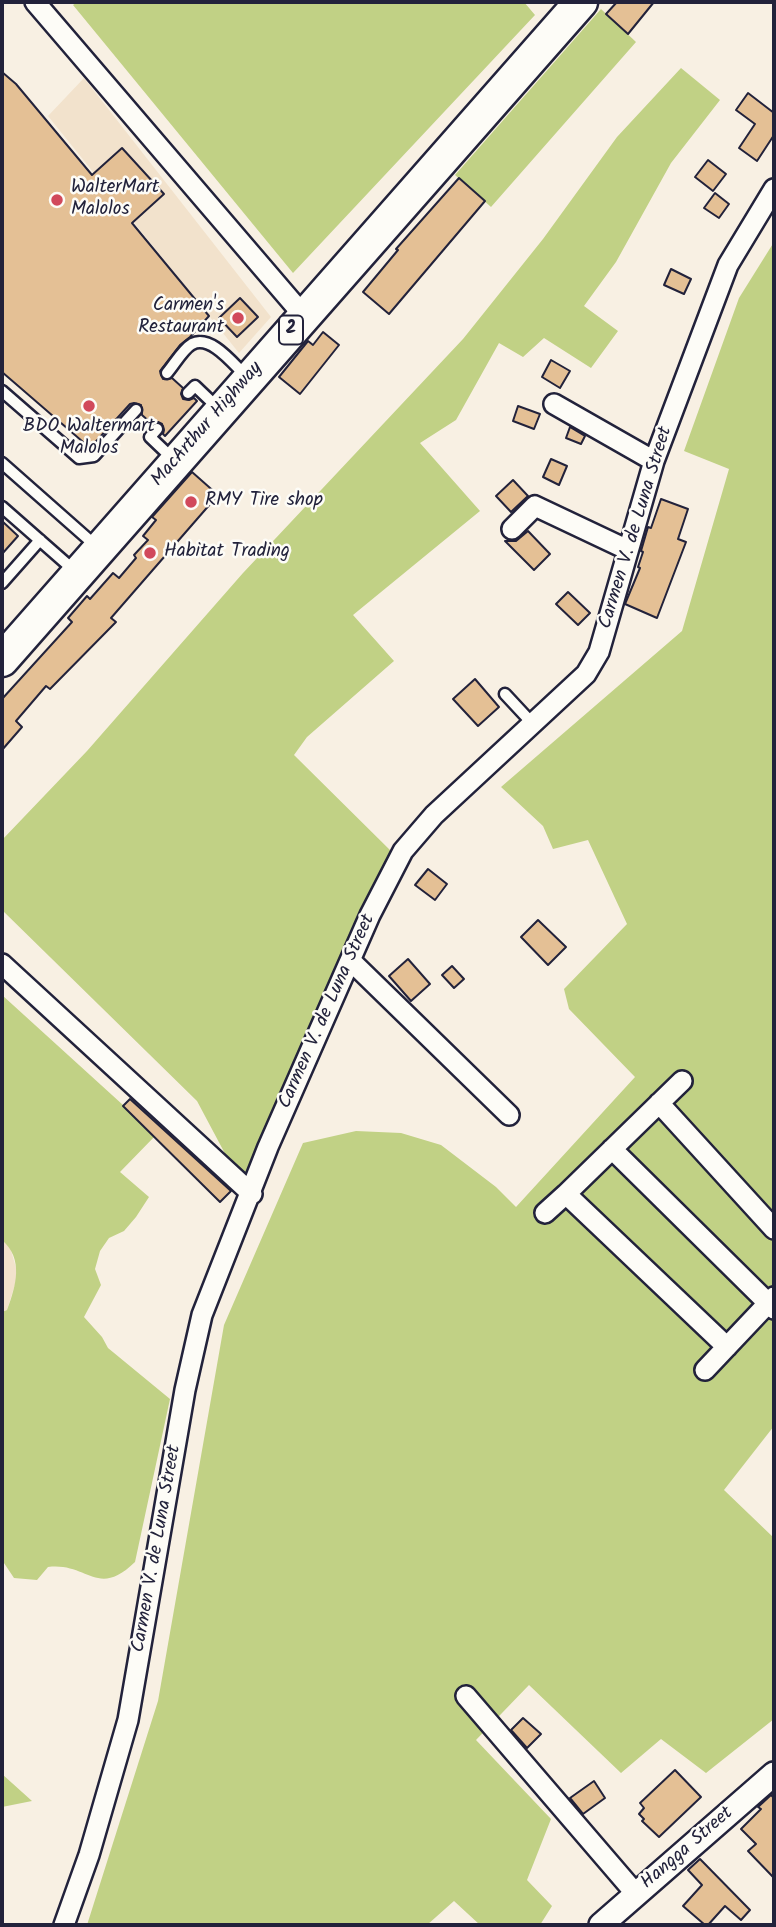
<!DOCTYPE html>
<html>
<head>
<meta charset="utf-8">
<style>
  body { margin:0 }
  #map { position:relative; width:776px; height:1927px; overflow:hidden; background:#f8f0e3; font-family:Kalam,sans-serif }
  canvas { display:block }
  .frame { position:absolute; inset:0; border:4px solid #22223b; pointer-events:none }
</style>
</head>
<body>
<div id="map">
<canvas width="776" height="1927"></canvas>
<div class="frame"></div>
</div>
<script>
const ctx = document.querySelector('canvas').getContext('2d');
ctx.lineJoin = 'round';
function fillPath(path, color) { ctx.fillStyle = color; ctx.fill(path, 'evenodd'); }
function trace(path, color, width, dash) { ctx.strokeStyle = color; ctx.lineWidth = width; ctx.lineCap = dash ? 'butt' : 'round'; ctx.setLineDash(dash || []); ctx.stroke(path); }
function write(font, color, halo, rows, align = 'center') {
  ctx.font = font + ' Kalam,sans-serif'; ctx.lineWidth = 5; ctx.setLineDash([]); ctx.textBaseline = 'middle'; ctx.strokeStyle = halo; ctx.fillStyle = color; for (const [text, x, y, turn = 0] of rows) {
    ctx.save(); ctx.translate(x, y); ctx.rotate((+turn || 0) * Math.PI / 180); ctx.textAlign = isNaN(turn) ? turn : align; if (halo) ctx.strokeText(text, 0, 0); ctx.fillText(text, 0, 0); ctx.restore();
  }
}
fillPath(new Path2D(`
  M84 78 271 317 239 353 48 116Z
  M2 1240 10 1247 18 1275 7 1310 2 1312Z`), '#f2e2cc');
fillPath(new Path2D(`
  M77 2H524L535 15 293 273 73 5Z
  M601 9 636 42 491 207 455 175Z
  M681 68 720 100 671 163 616 262 584 306 618 331 591 368 544 338 523 357 499 343 456 420 420 443 480 511 353 615 394 661 307 737 294 755 394 854 253 1180 230 1163 197 1101 2 910V840L87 751 243 573 463 339 543 239 617 137Z
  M774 242V1426L724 1490 774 1538V1719L706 1773 661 1739 621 1773 529 1685 476 1740 551 1819 527 1880 552 1906 540 1925H480L454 1901 427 1925H87L158 1701 224 1325 303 1143 356 1131 401 1133 441 1145 496 1187 516 1207 635 1077 569 1009 564 989 627 924 588 840 553 849 543 826 501 787 682 631 729 469 684 451 739 298Z
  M2 995 156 1135 120 1172 149 1197 136 1217 124 1231 109 1238 100 1251 95 1269 101 1285 84 1317 102 1337 108 1348 170 1399 135 1562C97 1599 88 1562 48 1567L37 1580 14 1578 2 1560V1312L7 1310C16 1286 24 1259 2 1240Z
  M2 1774 32 1801 2 1807Z`), '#c1d185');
const building = new Path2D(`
  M617 2H654L628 34 606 14Z
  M2 72 16 84 92 175 122 148 164 194 132 223 209 316 190 337 180 345 160 371 163 379 172 378 183 388 181 394 183 399 189 400 194 398 197 401 165 436 163 434 164 430 162 424 158 422 152 424 142 415 141 405 134 403 130 404 90 448 2 372Z
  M748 93 774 113V135L757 161 739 148 755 124 736 110Z
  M708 160 726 174 713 191 695 177Z
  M459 178 485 201 389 314 363 292 398 250 396 249Z
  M715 193 729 204 719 218 704 208Z
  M671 269 691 279 684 294 664 285Z
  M240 298 258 317 237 337 219 318Z
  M323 332 339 345 300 394 279 377 308 341 313 345Z
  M551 360 570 371 560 388 542 377Z
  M518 406 540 414 534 429 513 421Z
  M570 427 585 436 581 444 566 438Z
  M551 459 567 466 559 485 543 477Z
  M192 472 218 495 111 618 116 622 50 689 46 686 16 721 22 727 2 750V699L72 622 68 618 87 596 90 599 113 573 119 578 136 558 134 555 148 540 143 536 156 520 152 517Z
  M513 480 528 496 511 512 496 496Z
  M661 499 688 509 678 539 686 542 657 618 625 604 640 568 638 567 643 552 641 551 648 527 651 528Z
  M2 521 18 536 2 554Z
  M528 531 550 554 534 570 505 541H516Z
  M568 592 590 613 578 625 556 604Z
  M475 679 499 707 478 726 453 699Z
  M428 869 447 884 435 900 415 885Z
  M538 920 566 947 548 965 521 937Z
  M408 959 430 984 411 1001 389 976Z
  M452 966 464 979 454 988 442 975Z
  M130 1099 231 1191 220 1202 123 1106Z
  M523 1718 541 1734 527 1748 511 1730Z
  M675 1770 701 1797 659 1837 642 1821 644 1819 639 1814 644 1808 640 1803Z
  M594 1781 605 1798 583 1814 570 1798Z
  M771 1795 773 1797 774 1795V1878L748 1851 756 1844 741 1829 761 1809 758 1807Z
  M700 1859 750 1910 741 1920 725 1906 708 1925H705L683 1906 702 1885 688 1870Z`);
fillPath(building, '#e4c095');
trace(building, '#22223b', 2);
const service = new Path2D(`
  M167 373C174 365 183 349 192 344 211 334 234 365 246 376
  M2 391 79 458 94 456 136 410
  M188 393 195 386 218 408
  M157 429 150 437 172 458
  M2 463 96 546
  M2 507 76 572
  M2 583 40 540
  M505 694 532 723`);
const minor = new Path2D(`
  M35 2 304 316
  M554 404 654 461
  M512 529 535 506 628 550
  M351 961 509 1115
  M2 964 252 1194
  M682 1081 566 1194 727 1347
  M659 1103 774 1229
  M612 1149 774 1309
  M545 1213 566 1194
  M705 1370 774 1297
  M466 1696 636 1894
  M64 1925 89 1855 128 1720 185 1390 202 1315 268 1147 370 915 403 851 434 815 586 674 599 652 654 461 728 265 774 189`);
const tertiary = new Path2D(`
  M601 1925 774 1774`);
const trunk = new Path2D(`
  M2 660 581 2`);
trace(service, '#22223b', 15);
trace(minor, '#22223b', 24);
trace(tertiary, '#22223b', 28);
trace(trunk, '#22223b', 37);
trace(service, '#fdfcf7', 10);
trace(minor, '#fdfcf7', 19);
trace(tertiary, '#fdfcf7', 23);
trace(trunk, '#fdfcf7', 32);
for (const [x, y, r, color] of [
  [57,200,7,"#d1495b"],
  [238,318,7,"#d1495b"],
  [89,406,7,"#d1495b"],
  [191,502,7,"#d1495b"],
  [150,553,7,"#d1495b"]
]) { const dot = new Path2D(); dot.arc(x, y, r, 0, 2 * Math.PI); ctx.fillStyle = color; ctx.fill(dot); trace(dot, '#fdfcf7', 2.5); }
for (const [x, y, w] of [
  [291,330,24]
]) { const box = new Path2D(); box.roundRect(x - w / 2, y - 14.5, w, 29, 5); ctx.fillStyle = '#fdfcf7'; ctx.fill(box); trace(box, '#22223b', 2); }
write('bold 18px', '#22223b', null, [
  ["2",291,330]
]);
write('19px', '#22223b', '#fdfcf7', [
  ["WalterMart",71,189],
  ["Malolos",71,211],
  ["Carmen's",224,307,"right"],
  ["Restaurant",224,329,"right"],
  ["BDO Waltermart",89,428,"center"],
  ["Malolos",89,450,"center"],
  ["RMY Tire shop",205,502],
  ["Habitat Trading",164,553]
], 'left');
write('19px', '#22223b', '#fdfcf7', [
  ["MacArthur Highway",208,425,-49],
  ["Carmen V. de Luna Street",637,528,-73],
  ["Carmen V. de Luna Street",328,1012,-66],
  ["Carmen V. de Luna Street",158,1549,-80],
  ["Hangga Street",688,1849,-41]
]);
</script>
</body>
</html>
